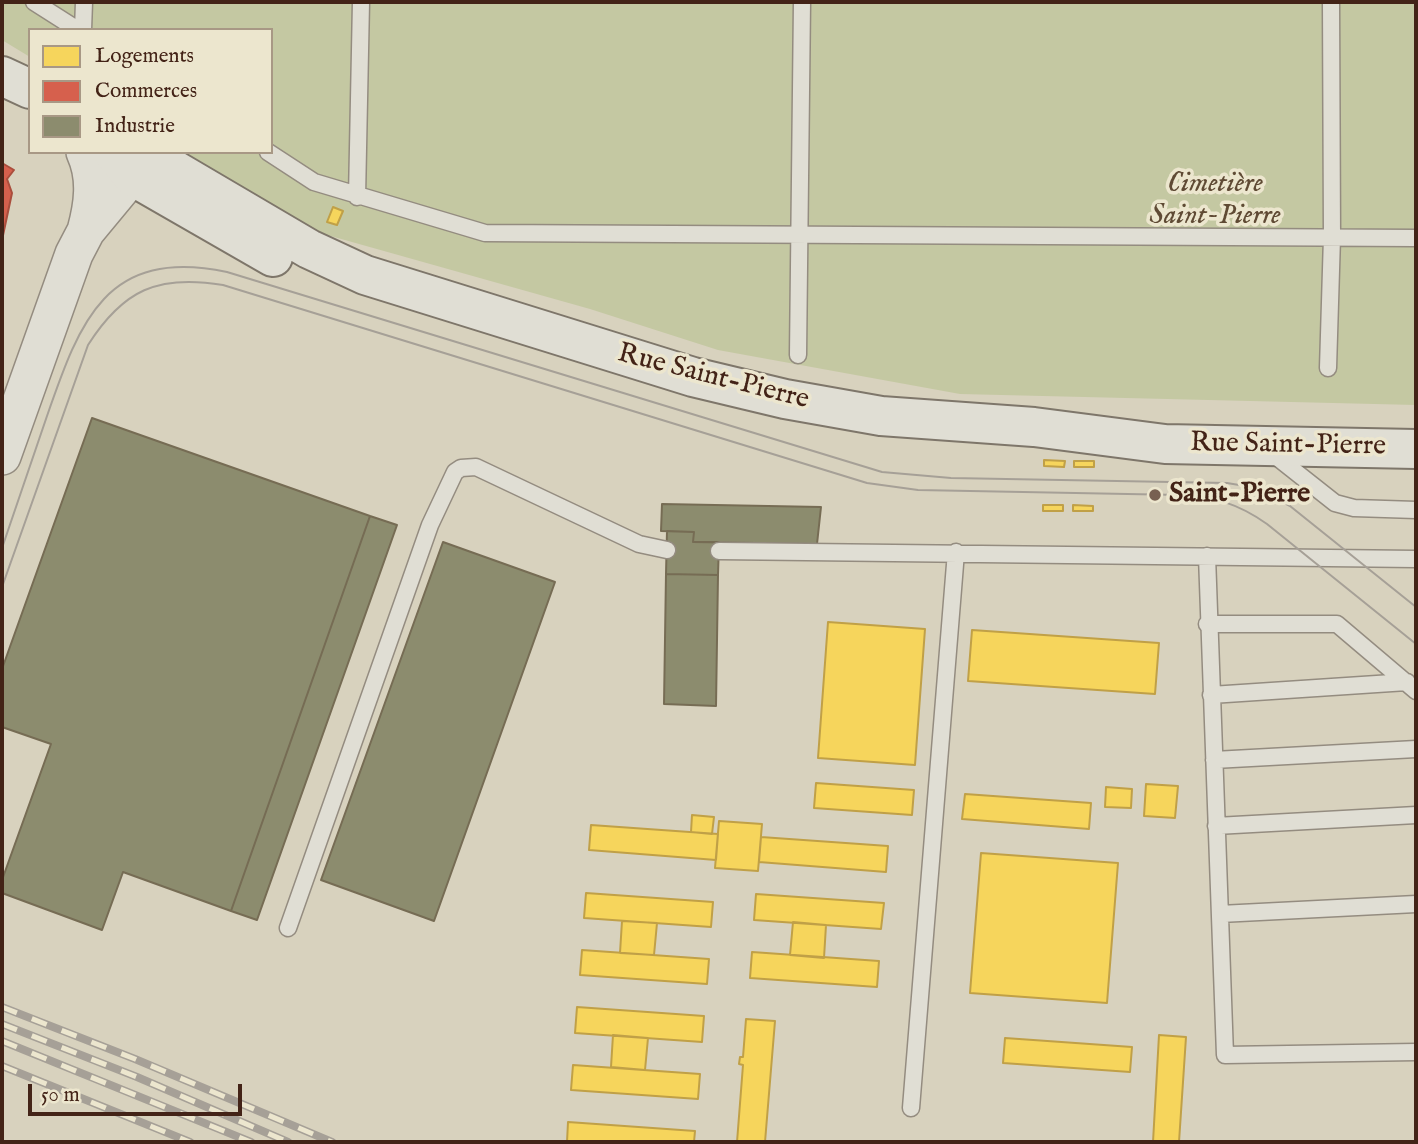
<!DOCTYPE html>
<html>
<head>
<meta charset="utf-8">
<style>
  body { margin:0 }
  #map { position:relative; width:1418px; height:1144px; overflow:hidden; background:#d8d2be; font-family:"IM FELL English",serif }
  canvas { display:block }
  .frame { position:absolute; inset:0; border:4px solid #432317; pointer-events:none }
  .legend { position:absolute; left:28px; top:28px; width:245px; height:126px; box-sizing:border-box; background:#ece6ce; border:2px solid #a89885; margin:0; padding:9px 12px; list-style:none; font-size:21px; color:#432317 }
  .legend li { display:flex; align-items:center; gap:14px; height:35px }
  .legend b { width:35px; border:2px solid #a89885 }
  .scale { position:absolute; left:28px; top:1084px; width:214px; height:32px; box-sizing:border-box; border:4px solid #432317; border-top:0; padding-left:9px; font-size:21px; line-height:24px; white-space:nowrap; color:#432317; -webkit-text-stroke:5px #ece6ce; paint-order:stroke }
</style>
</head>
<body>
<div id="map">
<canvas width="1418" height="1144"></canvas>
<div class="frame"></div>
<ul class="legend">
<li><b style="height:19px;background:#f6d55c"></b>Logements</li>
<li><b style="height:19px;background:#d6604d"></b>Commerces</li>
<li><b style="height:19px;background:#8c8c6e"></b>Industrie</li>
</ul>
<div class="scale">50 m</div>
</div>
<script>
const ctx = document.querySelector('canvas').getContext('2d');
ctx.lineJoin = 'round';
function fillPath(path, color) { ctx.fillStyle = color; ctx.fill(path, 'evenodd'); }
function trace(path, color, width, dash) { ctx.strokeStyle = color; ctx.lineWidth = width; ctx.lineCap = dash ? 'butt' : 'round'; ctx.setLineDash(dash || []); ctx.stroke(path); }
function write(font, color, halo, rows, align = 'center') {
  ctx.font = font + ' "IM FELL English",serif'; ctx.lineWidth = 7; ctx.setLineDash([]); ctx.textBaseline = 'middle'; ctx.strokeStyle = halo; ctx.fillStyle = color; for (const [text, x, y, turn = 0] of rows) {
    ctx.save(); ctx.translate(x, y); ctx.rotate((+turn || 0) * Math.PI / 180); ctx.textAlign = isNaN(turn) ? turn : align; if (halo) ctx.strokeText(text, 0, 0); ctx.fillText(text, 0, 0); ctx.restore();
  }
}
fillPath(new Path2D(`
  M2 2H1416V405L960 394 718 350 590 309 320 233 271 210 179 152H271V30H30V57L2 40Z`), '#c4c8a2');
const homes = new Path2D(`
  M333 207 343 211 337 225 327 222Z
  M1044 460 1065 461 1064 467 1044 466Z
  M1074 461H1094V467H1074Z
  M1043 505H1063V511H1043Z
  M1073 505 1093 506V511H1073Z
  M828 622 925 629 915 765 818 758Z
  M972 630 1159 643 1155 694 968 681Z
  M816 783 914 790 912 815 814 808Z
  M1146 784 1178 786 1175 818 1144 816Z
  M1106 787 1132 789 1131 808 1105 807Z
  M965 794 1091 803 1089 829 962 819Z
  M692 815 714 817 712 834 691 832Z
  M719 821 762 824 758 871 715 868Z
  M591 825 718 834 716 860 589 850Z
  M761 837 888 846 886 872 759 862Z
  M981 853 1118 863 1107 1003 970 993Z
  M586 893 713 902 711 927 584 918Z
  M756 894 884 903 881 929 754 920Z
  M622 921 657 923 654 955 620 953Z
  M793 922 826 925 824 958 790 955Z
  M582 950 709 959 707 984 580 975Z
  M752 952 879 961 877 987 750 978Z
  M577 1007 704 1016 702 1042 575 1033Z
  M746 1019 775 1021 765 1142H737L743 1065 739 1064 740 1057H743Z
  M613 1035 648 1038 645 1070 611 1067Z
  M1159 1035 1186 1037 1179 1142H1153Z
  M1005 1038 1132 1047 1130 1072 1003 1063Z
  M573 1065 700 1074 698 1099 571 1090Z
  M568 1122 695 1131 694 1142H567Z`);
fillPath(homes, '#f6d55c');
trace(homes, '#c0a047', 2);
const shops = new Path2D(`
  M2 163 14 170 7 179 12 193 2 240Z`);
fillPath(shops, '#d6604d');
trace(shops, '#aa4e3d', 2);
const industry = new Path2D(`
  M92 418 370 516 231 911 123 872 102 930 2 893V880L51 744 2 727V669Z
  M662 504 821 507 817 544 693 542 694 532 661 531Z
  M370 516 397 525 257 920 231 911Z
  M667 531 694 532 693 542H719L718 575 666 574Z
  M443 542 555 582 434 921 321 880Z
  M666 574 718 575 716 706 664 704Z`);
fillPath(industry, '#8c8c6e');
trace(industry, '#766c54', 2);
const service = new Path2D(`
  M34 2 78 30
  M83 30 84 2
  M268 152 314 182 485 233 1416 238
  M357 197 361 2
  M798 355 802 2
  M1328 368 1332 237 1331 2
  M1273 454 1335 503 1354 508 1416 510
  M719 551 1416 559
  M1207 556 1225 1055 1416 1052
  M1207 624H1337L1416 691
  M1211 695 1407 682
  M1214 760 1416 749
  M1216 826 1416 815
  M1220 914 1416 904
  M288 928 430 525 455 472 461 468 476 467 639 544 667 550
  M911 1108 956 552`);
const tertiary = new Path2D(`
  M85 152C97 178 93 205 86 231
  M2 456 74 254 86 231 149 155`);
const secondary = new Path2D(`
  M2 76 30 89
  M113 152 132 176 273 257
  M144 152 309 249 365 275 693 377 785 399 881 416 1034 427 1165 444 1416 449`);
trace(service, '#948c80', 19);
trace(tertiary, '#948c80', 40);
trace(secondary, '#7e766a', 42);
trace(service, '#e0ded4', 16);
trace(tertiary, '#e0ded4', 37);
trace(secondary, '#e0ded4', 38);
trace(new Path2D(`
  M2 548C17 504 32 460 47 416 80 321 106 247 227 272L882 472 951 478 1227 483 1257 488 1290 506 1416 607
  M2 587 88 345C123 290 158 274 223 285L867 483 918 490 1180 495C1213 496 1239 504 1267 524L1416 644`), '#a6a097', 2);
const rail = new Path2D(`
  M2 1007 135 1059 332 1142
  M2 1024 137 1077 288 1142
  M2 1041 251 1142
  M2 1066 190 1142`);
trace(rail, '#a6a097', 8);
trace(rail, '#ece6ce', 5, [16]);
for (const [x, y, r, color] of [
  [1155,495,7,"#776051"]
]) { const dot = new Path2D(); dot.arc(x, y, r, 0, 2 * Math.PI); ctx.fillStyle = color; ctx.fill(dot); trace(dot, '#ece6ce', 2.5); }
write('italic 28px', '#5f4a34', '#ece6ce', [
  ["Cimetière",1215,185],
  ["Saint-Pierre",1215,217]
]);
write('28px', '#432317', '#ece6ce', [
  ["Rue Saint-Pierre",713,378,14],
  ["Rue Saint-Pierre",1288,446,1]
]);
write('bold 28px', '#432317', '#ece6ce', [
  ["Saint-Pierre",1169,495]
], 'left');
</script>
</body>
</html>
